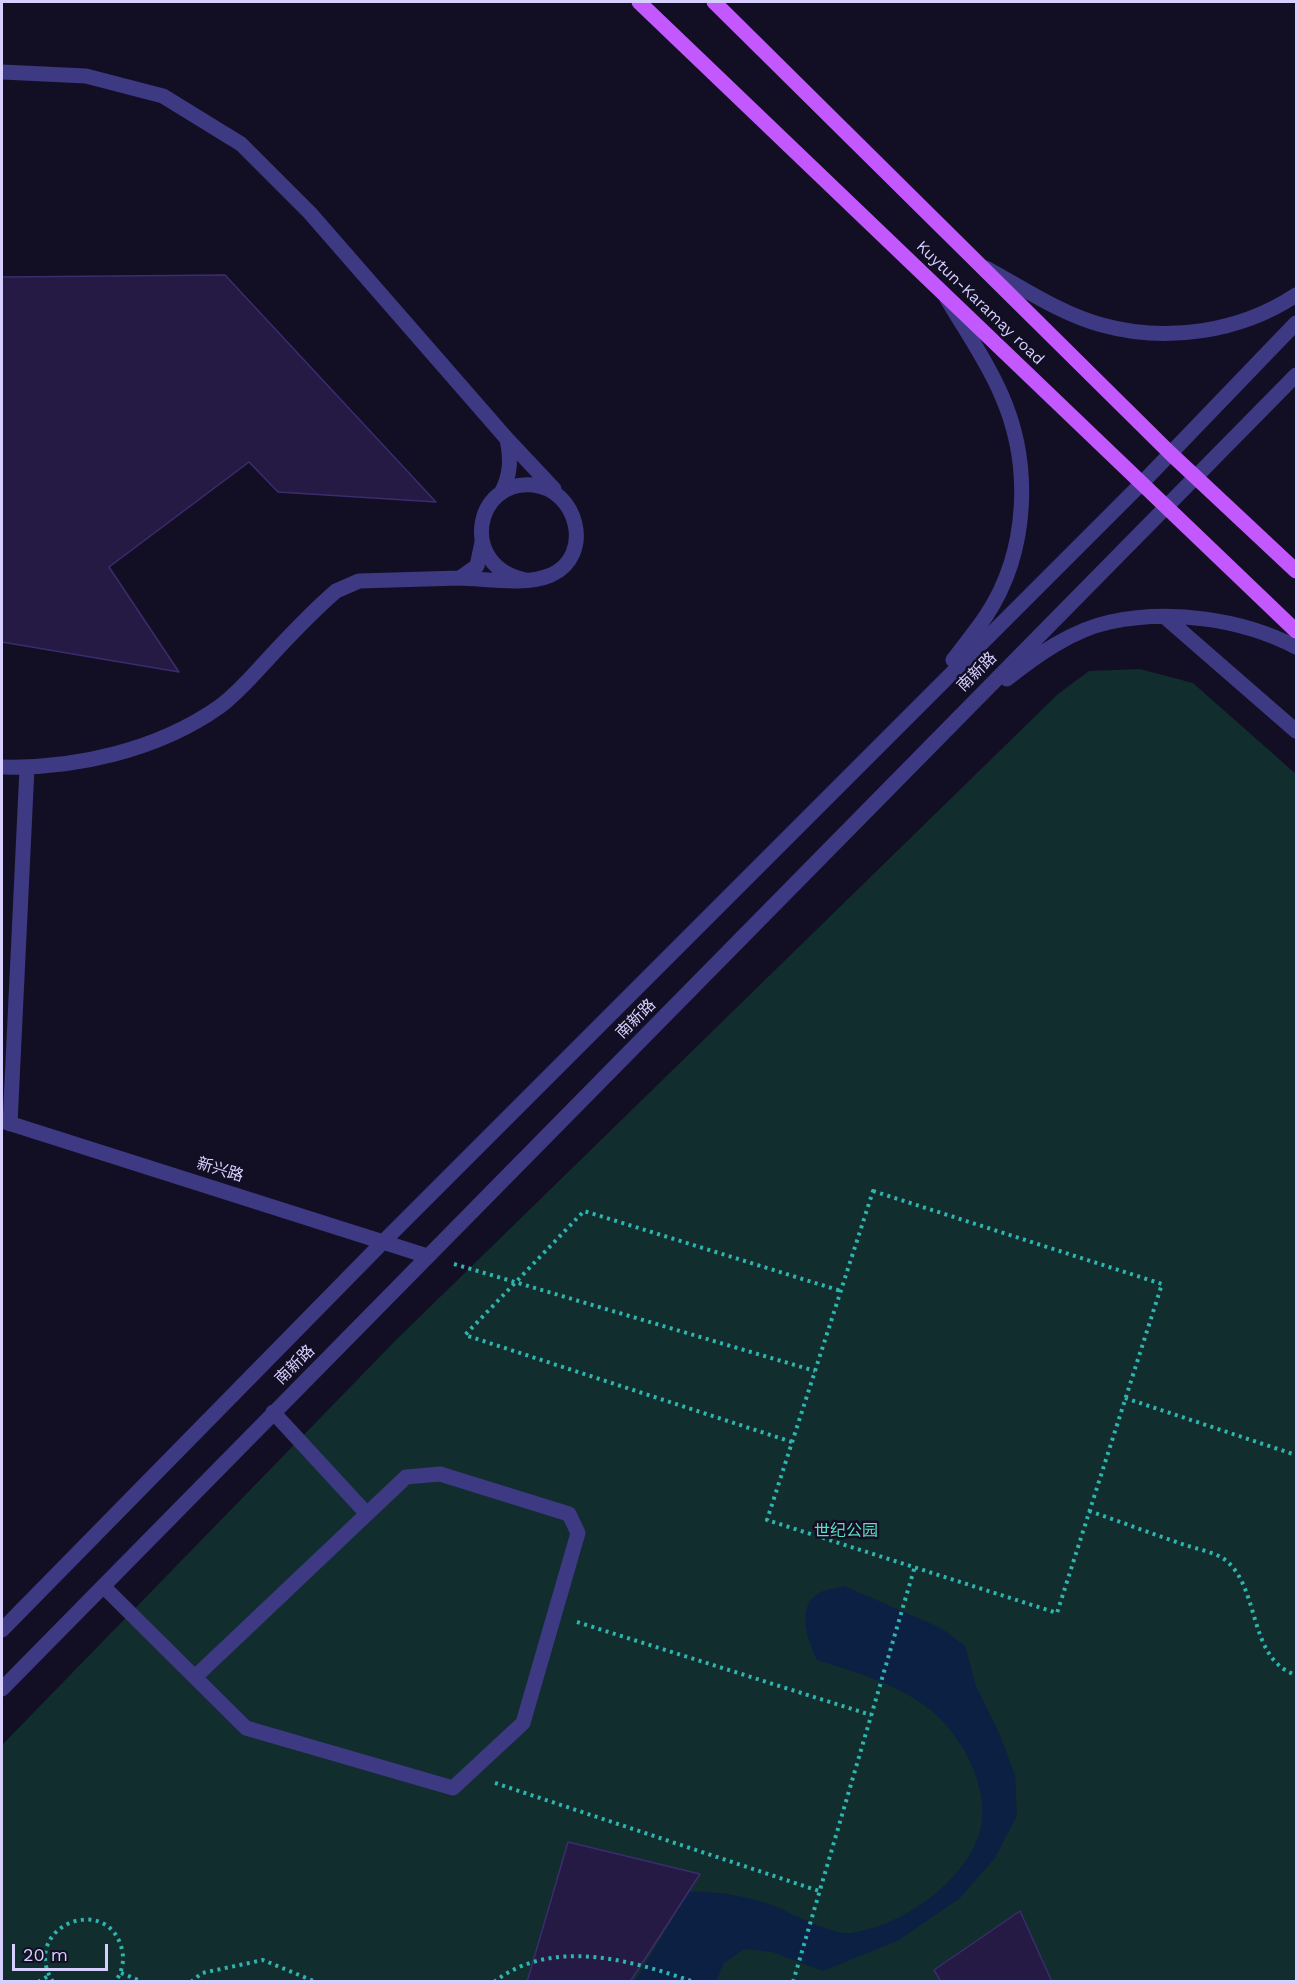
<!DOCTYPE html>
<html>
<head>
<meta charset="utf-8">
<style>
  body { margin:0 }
  #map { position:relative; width:1298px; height:1983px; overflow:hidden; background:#120e23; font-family:"Work Sans",sans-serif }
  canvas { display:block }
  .frame { position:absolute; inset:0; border:3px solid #d7d0ff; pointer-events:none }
  .scale { position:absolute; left:12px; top:1944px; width:96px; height:27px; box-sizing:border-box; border:3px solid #d7d0ff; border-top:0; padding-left:8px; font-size:18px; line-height:21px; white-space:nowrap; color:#d7d0ff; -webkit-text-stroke:4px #120e23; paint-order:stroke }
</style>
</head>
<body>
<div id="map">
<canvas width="1298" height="1983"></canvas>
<div class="frame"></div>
<div class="scale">20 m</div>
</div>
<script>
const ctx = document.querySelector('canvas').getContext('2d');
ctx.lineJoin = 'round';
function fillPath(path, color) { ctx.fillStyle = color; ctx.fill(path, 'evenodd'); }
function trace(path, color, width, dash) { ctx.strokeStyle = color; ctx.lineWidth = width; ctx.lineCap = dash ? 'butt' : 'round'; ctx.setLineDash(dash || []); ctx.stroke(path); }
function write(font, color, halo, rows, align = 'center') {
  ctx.font = font + ' "Work Sans","Noto Sans SC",sans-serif'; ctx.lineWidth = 5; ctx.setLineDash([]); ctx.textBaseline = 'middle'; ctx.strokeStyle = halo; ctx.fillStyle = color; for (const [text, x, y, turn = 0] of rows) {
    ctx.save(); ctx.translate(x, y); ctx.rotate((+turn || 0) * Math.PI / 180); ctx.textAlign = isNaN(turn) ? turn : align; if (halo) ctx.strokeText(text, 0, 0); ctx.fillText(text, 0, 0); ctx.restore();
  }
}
fillPath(new Path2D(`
  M1140 669 1193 683 1296 774V1981H2V1745L397 1339 1058 694 1089 671Z`), '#112d2d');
fillPath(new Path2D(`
  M844 1586 941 1628 965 1646 976 1686 999 1733 1015 1775 1017 1815 995 1858 960 1898 899 1940 823 1971 772 1952 744 1949 724 1963 716 1981H635L689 1892C719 1891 746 1896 774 1906 793 1914 831 1935 851 1933 899 1926 951 1891 974 1847 998 1803 967 1741 933 1712 900 1684 858 1673 817 1660 808 1641 794 1606 821 1592 828 1589 837 1588 844 1586Z`), '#0c2044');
const building = new Path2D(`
  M225 275 436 502 278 492 249 462 109 567 179 672 2 642V277Z
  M568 1842 700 1874 630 1982H527Z
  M1020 1911 1052 1982H941L934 1970Z`);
fillPath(building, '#241a44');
trace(building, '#3b2c70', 1.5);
trace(new Path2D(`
  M873 1191 1162 1284 1057 1613 767 1520Z
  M454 1264 815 1371
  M1125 1398 1296 1455
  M792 1442 465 1335 584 1211 841 1291
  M1089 1511C1121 1522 1153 1534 1185 1545 1197 1549 1214 1552 1224 1559 1261 1586 1247 1659 1296 1675
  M577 1622 871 1715
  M495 1783 819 1891
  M121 1973 143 1982
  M38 1982 50 1975
  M53 1982C19 1929 104 1892 121 1946 125 1958 123 1971 115 1982
  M191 1982 202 1973 263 1960 316 1982
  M494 1982C552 1937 631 1960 694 1982
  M793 1982 915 1566`), '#2fb4af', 4, [3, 4.5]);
trace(new Path2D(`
  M2 72 86 76 163 96 241 144 310 213 507 439
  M986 268C1023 288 1061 314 1102 325 1167 343 1240 332 1296 295
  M947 299C965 330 987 361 1001 394 1032 463 1029 551 986 616 976 631 964 645 953 660
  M501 493C511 475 511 458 507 439L554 489
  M482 542 477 566 460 578C488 579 525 586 551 575 595 555 577 489 533 485 474 479 458 567 526 580
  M1165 617 1296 731
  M1007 679C1037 655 1072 630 1110 622 1171 609 1242 619 1296 647
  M2 767C75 769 158 750 219 707 237 694 253 675 268 659 290 635 312 612 336 591L359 581 460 578
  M2 1121 427 1256
  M10 1124 27 768
  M273 1412 367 1514
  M103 1586 246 1728 453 1788 523 1723 578 1533 569 1514 440 1474 406 1477 195 1677
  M2 1630 384 1241 1143 482 1296 323
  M2 1689 1296 375`), '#3d3982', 15);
trace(new Path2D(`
  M639 2 1296 631
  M714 2 1170 453 1296 571`), '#c358fe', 15);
write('16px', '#d7d0ff', '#120e23', [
  ["Kuytun-Karamay road",980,303,44],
  ["南新路",977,672,-45],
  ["南新路",636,1019,-45],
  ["新兴路",220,1170,17],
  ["南新路",295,1365,-45]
]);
write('16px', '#5ddfc1', '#120e23', [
  ["世纪公园",846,1531]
]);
</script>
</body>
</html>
